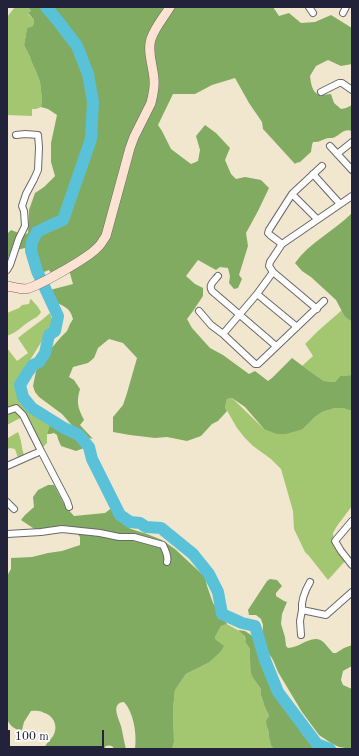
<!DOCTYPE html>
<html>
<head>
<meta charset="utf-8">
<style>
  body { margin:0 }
  #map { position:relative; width:359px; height:756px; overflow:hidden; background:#f1e7ce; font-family:"Old Standard TT",serif }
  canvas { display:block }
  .frame { position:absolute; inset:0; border:8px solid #22223b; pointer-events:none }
  .scale { position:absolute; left:8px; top:730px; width:96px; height:18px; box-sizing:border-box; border:2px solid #22223b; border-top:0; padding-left:5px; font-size:12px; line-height:14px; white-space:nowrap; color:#22223b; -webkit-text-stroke:3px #fff; paint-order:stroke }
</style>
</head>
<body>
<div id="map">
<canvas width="359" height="756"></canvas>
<div class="frame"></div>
<div class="scale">100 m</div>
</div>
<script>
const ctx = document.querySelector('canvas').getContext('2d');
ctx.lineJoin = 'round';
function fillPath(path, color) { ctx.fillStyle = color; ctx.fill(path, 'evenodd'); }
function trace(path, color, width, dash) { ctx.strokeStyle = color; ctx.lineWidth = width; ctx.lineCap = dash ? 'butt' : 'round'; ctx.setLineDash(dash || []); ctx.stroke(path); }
fillPath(new Path2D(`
  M15 7H28L31 11 28 14 34 20 33 26 27 28 24 45 30 57 32 63 35 69 40 82 42 100 41 107 36 109H32V116L7 115V17Z
  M31 299 38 307 41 312C38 318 32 319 27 323 19 329 17 332 7 336V313L19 308 22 305 29 304 30 300Z
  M342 310 345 317 352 322V375L340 376 335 382 324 381 302 366 313 356 306 345 305 344 318 331Z
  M50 313 53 323 27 365 17 388 18 393 26 410 50 424 47 434V443L43 447 28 420 22 417 7 425V348L17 361 28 353 18 338C29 329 40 322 50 313Z
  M232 398 264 429H303L315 417 322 412 335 408H343L352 411V506L337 526 333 533 334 546 346 560 328 580 309 556 305 552 294 529 293 511 281 469 271 459 253 446 245 438 237 428 225 407 227 399Z
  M18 432C22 441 21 446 24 455L18 458 15 449 10 448 7 449V437L8 438Z
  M227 624C234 629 247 632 245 642L250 649V661L253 678 261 689V695L264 705 269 716 267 727C271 734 269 742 274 749H172L174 742 173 709 175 690 186 674 208 663 216 640 215 637 221 626Z`), '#a3c670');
fillPath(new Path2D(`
  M28 7H273L279 16 289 13 301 23 315 22 331 15 352 28V64L341 66 328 60 316 66 310 76C311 83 312 94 321 95 324 95 328 94 331 94L334 103 341 109 346 108 352 105V131C344 128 341 134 335 137 332 139 328 137 325 139 319 141 321 142 313 142L312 145 311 152 300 162 296 163 295 164 263 129 262 122 249 103 235 78 212 85 195 94H173L158 125 162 131 171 149 191 164 198 161 200 150 196 136 205 125 216 133 230 148 225 160 231 174 236 179 245 177 261 180 269 188 258 211 246 233 248 246 239 275 242 279 238 288 234 289 229 283 230 276 228 268 220 267 216 270 198 260 186 276 195 284 203 288V296L193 311 187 319 192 328 210 348 223 355 249 374 255 371 268 381 272 378 292 358 308 370 324 381 335 382 340 376 352 375V411L343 408H335L322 412 315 417 303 429 286 434H277L264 429 258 422 245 407 232 398 227 399 225 407 227 411 218 421 212 424 201 436 187 441 167 437 155 438 130 435 113 432V417L123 405 127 393 137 358 123 343 109 339 98 348 94 358 88 363 73 367 69 377 74 380 80 389C76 403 78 408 84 420L80 425 93 439 86 437 76 430 62 414 39 397 35 392 33 386 36 371 49 351 61 337 67 331 70 324 73 319C70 307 63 306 53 301L50 290 73 284 69 270 52 275 49 270 34 276 30 261 25 248 12 251 7 259V234L11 230 24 235 28 233 29 210 35 193 44 187 55 176 51 162V143L57 115 48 109 41 107 42 100 40 82 35 69 32 63 30 57 24 45 27 28 33 26 34 20 28 13 31 11Z
  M352 213V322L345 317 336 300 311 277 302 271 295 263C310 242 334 231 352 213Z
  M50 424C64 428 75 438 84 448L76 451 61 446 58 439 57 435 54 433 50 434H47Z
  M48 485H54L65 506 74 516 105 513 113 507 117 517 123 524 131 529 147 534 162 540 175 549 205 577 207 586 213 603 227 624 221 626 215 637 216 640 224 646 221 651 217 655 208 663 186 674 175 690 173 709 174 742 172 749H135C137 735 134 713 124 702 110 703 119 719 121 726 123 734 124 742 126 749H114C113 745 109 745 106 746L104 749H44C46 743 50 741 53 736 58 728 55 718 47 714 41 711 38 710 31 711L24 722 22 730C16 731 9 725 7 719V576L11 569V558L32 557 48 553 62 551 80 545V537L73 528 36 530 21 520 25 515 34 507 33 497 38 490Z
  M270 579 277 580 282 586 276 593V596L284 601 287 602 282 614 281 624 285 637 286 646 288 648C300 648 311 634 322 641 326 644 329 649 333 653H336L344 648 352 645V666L343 671 341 680 343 685 352 689V749L339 747 331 743 319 735 302 712 278 672 273 660 268 652 265 642 262 637 263 625 261 619 256 615H249L248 610 267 581Z
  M238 630 245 631 251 635 255 639 257 642 262 662 271 687 296 723 303 735 309 741 323 749H274L271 745 269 736V732L267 727 266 721 269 716 264 705 261 695V689L253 678 251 673 250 661V649L245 642C247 636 242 634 238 630Z`), '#82ab62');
trace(new Path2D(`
  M46 7 58 21 77 46 88 74 93 102 91 139 63 220 49 226 37 232 32 242 31 251 37 271 58 316 55 331 49 335 45 353 39 362 33 365 28 372 20 385 23 397 32 408 64 428 79 435 89 447 92 459 120 515 130 522 140 523 146 527 161 528 193 554 209 574 218 592 222 614 242 623 255 626 265 660 278 692 317 744 330 749`), '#5ac2d8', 12);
const street = new Path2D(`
  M309 7 313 13
  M343 13 346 7
  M321 92 339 83H342L352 90
  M330 146 352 170
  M337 154 352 142
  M313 174 340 204
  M292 194 317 219
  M282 244 270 235 268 233 269 230 292 194 322 166
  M7 270 10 265 19 238 25 226 24 211 22 206 26 194 34 179 38 170 39 147 38 135 25 134 16 135
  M273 272 257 294 223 334 255 364H258L324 301
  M218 276C214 281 208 285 212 291L276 346
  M257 294 297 327
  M317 309 273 272 269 266 270 262 282 244 352 196
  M199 311 211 325 223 334
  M7 411 16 408 23 415 41 451 7 466
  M41 451 67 501 69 507
  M7 502 14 509
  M352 521 335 541 341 551 352 565
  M7 534 41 532 62 529 100 533 119 537H134L163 545C165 550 169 556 167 562
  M310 582C306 589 301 601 302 610L326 615 352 592
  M301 635 300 621 302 610`);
const secondary = new Path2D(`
  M7 286C13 287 19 289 25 289 36 288 89 257 97 248 101 245 103 240 106 236L130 148 134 137 151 103C153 95 155 87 154 79 153 66 147 51 151 39 155 27 164 17 170 7`);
trace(street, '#6a676e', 8);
trace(secondary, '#6a676e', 10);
trace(street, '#fff', 6);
trace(secondary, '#fee3d2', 9);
</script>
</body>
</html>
